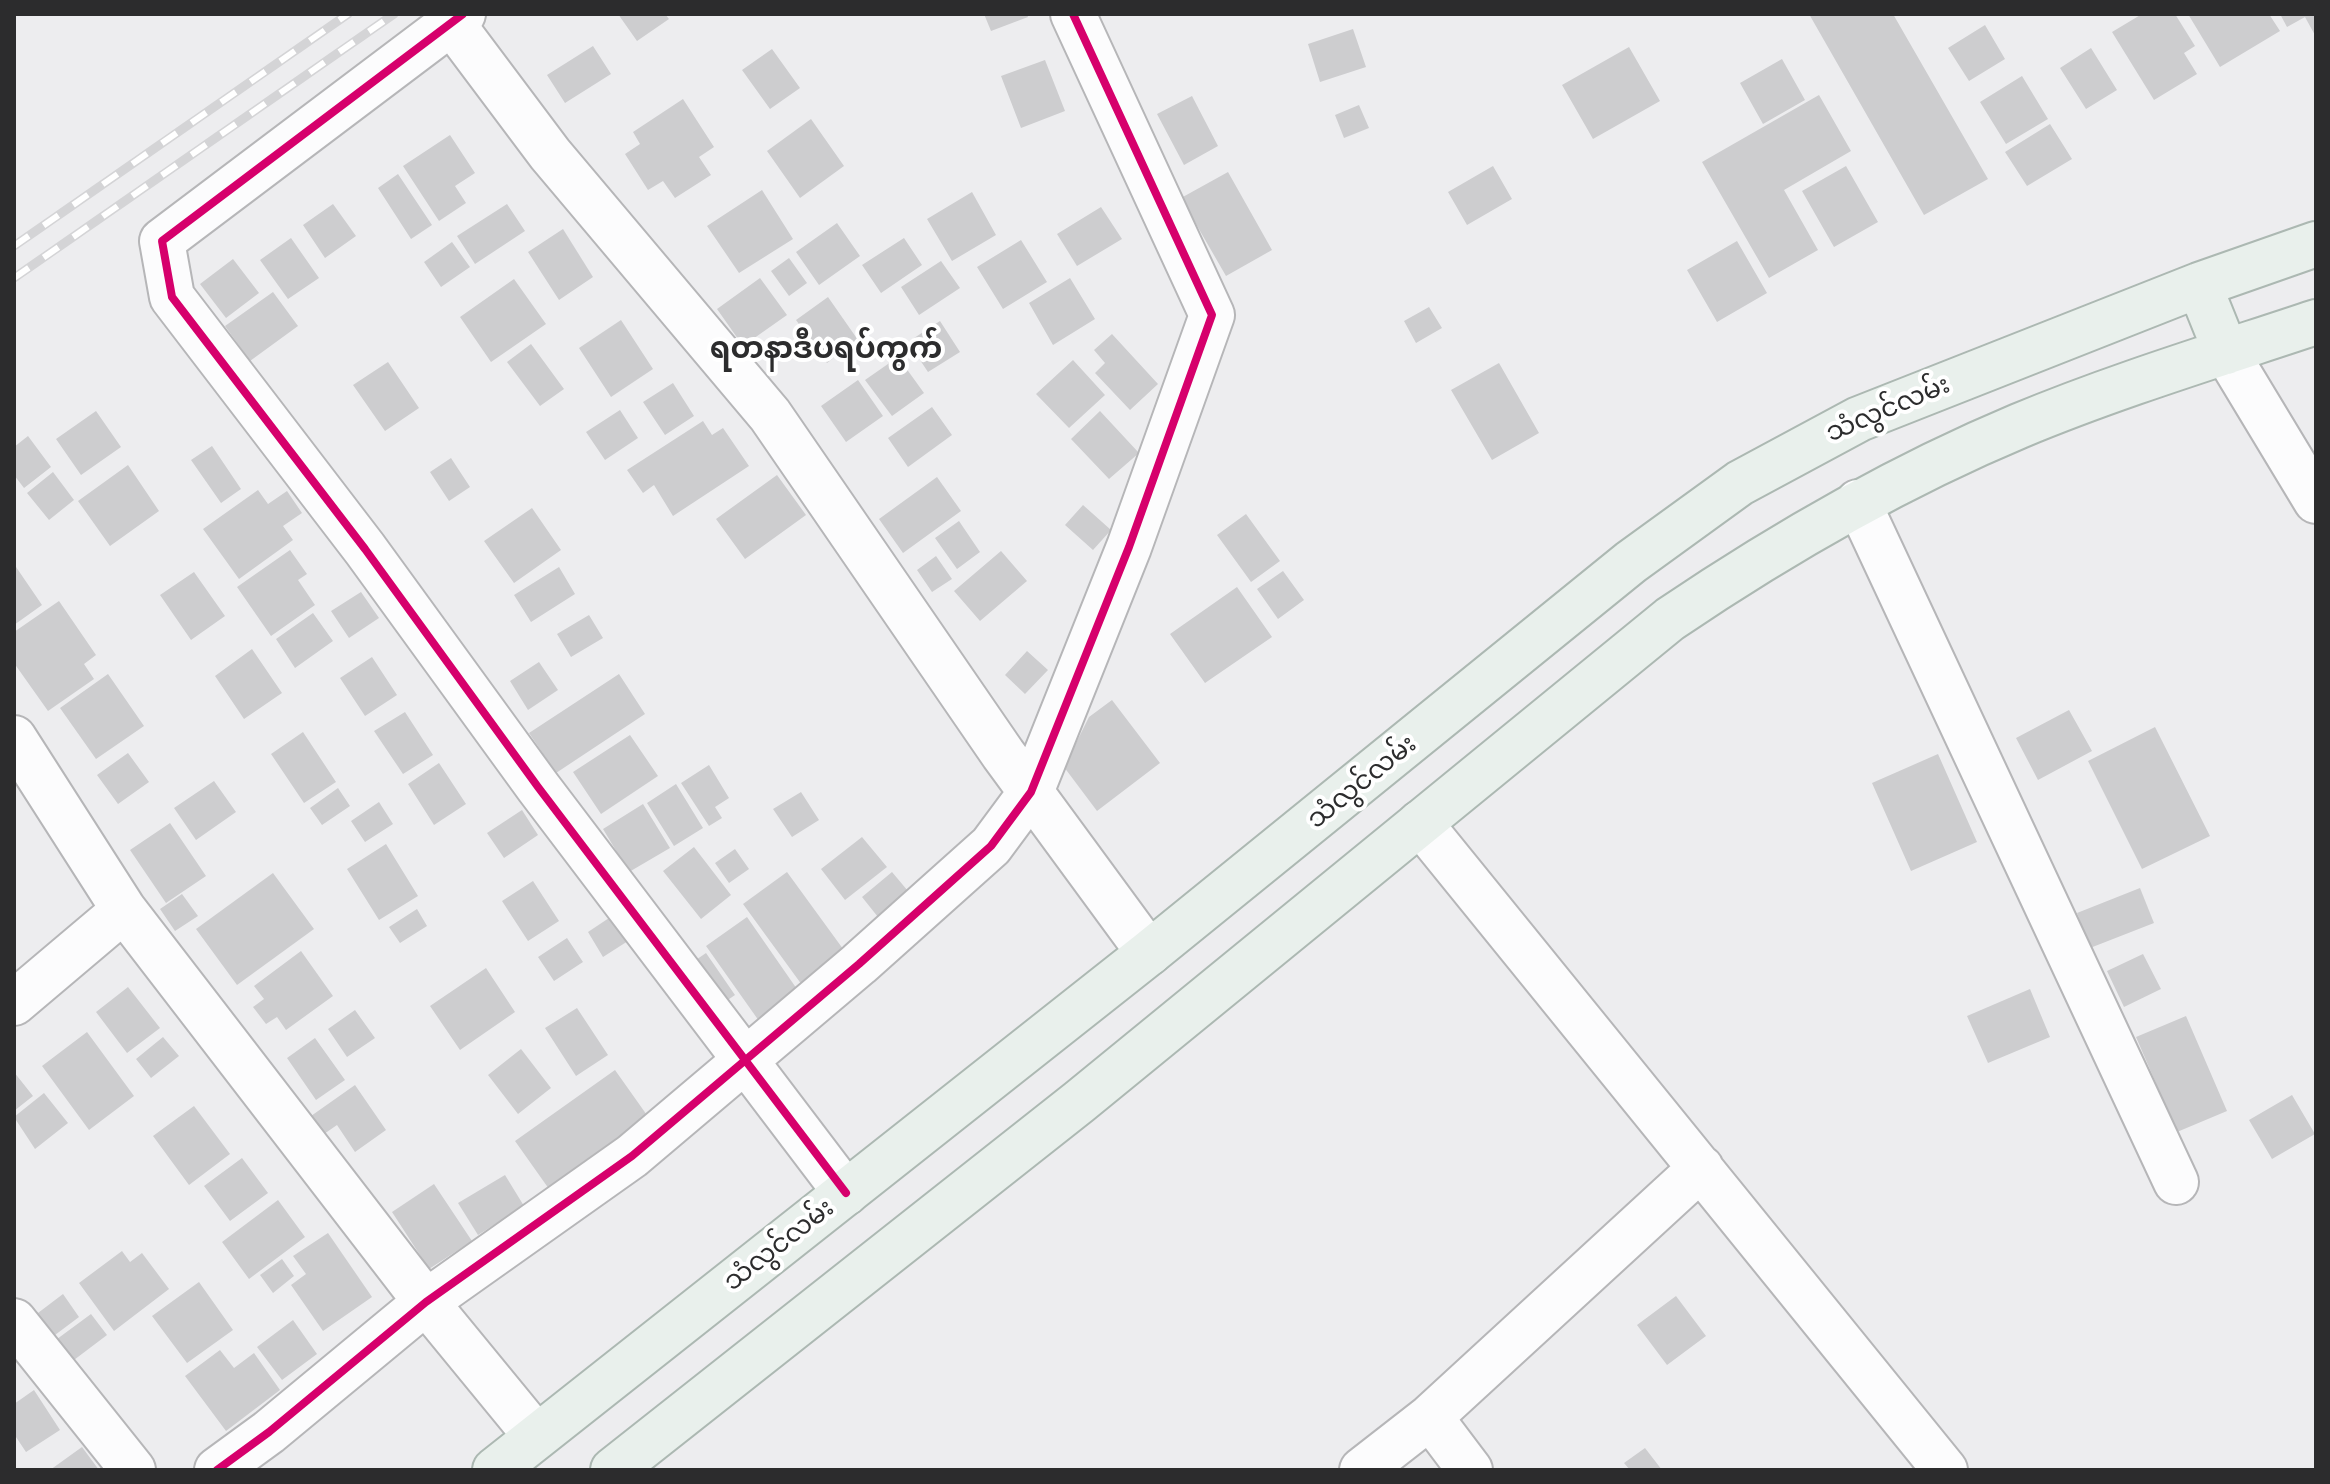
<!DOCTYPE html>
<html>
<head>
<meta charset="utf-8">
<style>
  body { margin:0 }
  #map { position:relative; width:2330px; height:1484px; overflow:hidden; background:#ededef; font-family:Cabin,sans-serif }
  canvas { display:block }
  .frame { position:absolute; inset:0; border:16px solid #2c2c2d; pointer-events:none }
</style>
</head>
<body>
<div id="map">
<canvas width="2330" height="1484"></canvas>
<div class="frame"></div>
</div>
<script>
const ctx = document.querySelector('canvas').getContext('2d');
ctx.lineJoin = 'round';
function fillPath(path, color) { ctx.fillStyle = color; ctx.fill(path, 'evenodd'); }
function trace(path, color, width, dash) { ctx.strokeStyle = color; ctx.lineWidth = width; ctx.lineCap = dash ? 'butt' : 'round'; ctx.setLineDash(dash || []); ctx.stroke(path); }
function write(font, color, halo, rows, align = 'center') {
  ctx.font = font + ' Cabin,"Noto Sans Myanmar",sans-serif'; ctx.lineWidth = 8; ctx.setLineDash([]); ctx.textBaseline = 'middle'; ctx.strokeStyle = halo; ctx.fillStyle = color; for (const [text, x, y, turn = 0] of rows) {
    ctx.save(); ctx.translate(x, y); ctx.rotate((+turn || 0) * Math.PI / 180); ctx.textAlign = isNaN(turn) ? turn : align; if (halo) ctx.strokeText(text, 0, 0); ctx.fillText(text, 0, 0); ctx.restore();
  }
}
fillPath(new Path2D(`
  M618 14H665L669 19 637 41Z
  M984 14H1027L1028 17 991 31Z
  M1809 14H1893L1988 179 1924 215Z
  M2142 14H2175L2195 46 2184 53 2197 74 2154 100 2112 32Z
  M2188 14H2269L2280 31 2220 67Z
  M2280 14H2316V37L2305 17 2287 27Z
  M1985 25 2005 59 1969 81 1948 48Z
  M1353 29 1366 67 1320 82 1308 44Z
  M593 46 611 74 565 103 547 75Z
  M1629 47 1660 101 1593 139 1562 85Z
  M2091 48 2117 90 2086 109 2060 68Z
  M772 49 800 88 770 109 742 70Z
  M1782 59 1805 100 1763 124 1740 83Z
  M1045 60 1065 111 1021 128 1001 76Z
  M2022 76 2048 119 2006 144 1980 102Z
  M1819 95 1851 151 1784 190 1818 250 1769 278 1702 162Z
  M1192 96 1218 146 1184 165 1157 114Z
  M683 99 714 147 699 157 711 175 675 198 663 181 648 190 625 154 640 144 633 132Z
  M1359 105 1369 128 1344 138 1335 115Z
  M811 119 844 166 800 198 767 151Z
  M2050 124 2072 159 2027 186 2005 152Z
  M450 135 475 173 455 186 466 203 439 221 403 166Z
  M1493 166 1512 199 1467 225 1448 192Z
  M1846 166 1878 222 1834 247 1802 191Z
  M1228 172 1272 250 1226 276 1181 198Z
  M398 174 432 225 411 239 378 188Z
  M762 190 793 239 739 273 707 226Z
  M972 192 996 235 952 261 927 219Z
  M333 204 356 236 325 258 303 225Z
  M507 204 525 231 475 264 457 236Z
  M1101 207 1122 239 1077 266 1057 234Z
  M837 223 860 256 819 285 796 252Z
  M563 229 593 277 559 300 528 252Z
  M291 238 319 278 288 299 260 260Z
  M904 238 922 265 881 293 862 265Z
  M1021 240 1047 282 1003 309 977 267Z
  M1737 241 1767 293 1717 322 1687 270Z
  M452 242 470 267 441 287 424 262Z
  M789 258 807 283 789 296 771 271Z
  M233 259 259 293 226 318 200 284Z
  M941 261 960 288 919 315 901 287Z
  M760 278 787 315 743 346 717 309Z
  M1070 278 1095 319 1053 345 1029 303Z
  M514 279 546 324 491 362 460 317Z
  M273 292 298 326 250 361 225 326Z
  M828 297 858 340 827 363 796 320Z
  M1429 307 1442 328 1416 343 1404 321Z
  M621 320 653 369 611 397 579 348Z
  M940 321 960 352 928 372 908 342Z
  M1112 334 1158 384 1130 410 1095 373 1105 363 1094 350Z
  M531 344 564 389 540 406 507 362Z
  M898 357 924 393 892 416 865 380Z
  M1073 360 1105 395 1069 428 1036 394Z
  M388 362 419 408 385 431 353 385Z
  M1499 363 1539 433 1492 460 1451 390Z
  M858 380 883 416 846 442 821 406Z
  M673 383 694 416 665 435 643 402Z
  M932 407 952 435 908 467 888 438Z
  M620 410 638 438 605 460 586 432Z
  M96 411 121 447 81 475 56 439Z
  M1100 411 1139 453 1109 479 1071 439Z
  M703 421 712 435 723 428 749 466 673 516 654 485 643 493 627 470Z
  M28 436 51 467 24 488 14 475V447Z
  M212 446 241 489 221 503 191 460Z
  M451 458 470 487 449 501 430 472Z
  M128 465 159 511 110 546 78 501Z
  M53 472 74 500 49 520 27 493Z
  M777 475 806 515 745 559 716 519Z
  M937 477 961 511 903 553 879 519Z
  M258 490 268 504 287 491 302 513 283 526 293 540 239 579 203 529Z
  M1083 505 1111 530 1093 550 1065 525Z
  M532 508 561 550 514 583 484 541Z
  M1246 514 1280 561 1251 582 1217 535Z
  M959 521 980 552 957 569 935 538Z
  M290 550 307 574 298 580 315 605 271 636 237 587Z
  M1001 551 1027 581 980 621 954 591Z
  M936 556 952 579 932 592 917 570Z
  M14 564 42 605 14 625Z
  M559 567 575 594 531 622 514 595Z
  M1283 571 1304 600 1278 619 1257 589Z
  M194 572 225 616 191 640 160 595Z
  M1237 587 1272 637 1205 683 1170 634Z
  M361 592 379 618 349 638 331 611Z
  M59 601 96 655 84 664 94 679 48 711 14 663V632Z
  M313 613 333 641 295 668 276 639Z
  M589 615 603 638 571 657 557 634Z
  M252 649 282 693 244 719 215 676Z
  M1027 651 1048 670 1025 694 1005 675Z
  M372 657 397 695 365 716 340 678Z
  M539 662 558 690 528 710 510 681Z
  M108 674 144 726 96 759 60 708Z
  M619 674 645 714 556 773 529 733Z
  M1112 700 1160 763 1097 811 1064 767 1089 717Z
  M2069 710 2092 751 2038 780 2016 738Z
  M405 712 433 755 403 774 374 731Z
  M2155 727 2210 836 2142 869 2088 761Z
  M303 732 336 782 304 803 271 754Z
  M630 735 658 776 601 814 573 772Z
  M128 753 149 782 118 804 97 775Z
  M1938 754 1977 842 1911 871 1872 783Z
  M439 763 466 804 434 825 408 784Z
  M709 765 729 798 715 807 722 818 709 826 681 783Z
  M214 781 236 812 196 840 174 808Z
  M676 784 703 828 674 846 647 803Z
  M338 788 350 806 322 825 310 808Z
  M801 792 819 820 792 837 773 809Z
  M379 802 393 824 365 842 351 821Z
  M643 804 670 848 629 872 603 829Z
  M522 810 538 835 504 858 487 833Z
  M170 823 206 876 166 903 130 850Z
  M862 837 887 867 845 900 821 869Z
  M386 844 418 896 379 920 347 869Z
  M694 847 731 895 701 919 663 871Z
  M735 849 749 869 729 883 715 863Z
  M787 872 846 953 802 985 743 904Z
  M892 872 913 897 882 922 862 897Z
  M273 873 314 929 237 985 196 929Z
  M533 881 559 921 528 941 502 901Z
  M2140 888 2154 923 2090 948 2077 913Z
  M182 894 198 916 175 931 160 909Z
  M417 909 427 926 400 943 389 927Z
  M612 916 628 941 603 957 588 932Z
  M747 917 799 992 759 1021 706 946Z
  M567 938 583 962 554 981 538 957Z
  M301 951 333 996 286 1030 277 1017 266 1024 253 1007 264 999 254 986Z
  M706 953 735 995 719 1006 690 964Z
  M2143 954 2161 989 2124 1007 2107 971Z
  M486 968 515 1012 460 1050 430 1006Z
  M128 987 160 1028 127 1053 96 1012Z
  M2030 989 2050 1037 1988 1063 1967 1016Z
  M577 1008 608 1055 576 1076 545 1028Z
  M355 1010 375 1038 347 1057 328 1029Z
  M2186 1016 2227 1111 2177 1132 2136 1037Z
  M87 1032 134 1096 89 1130 42 1066Z
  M163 1037 179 1056 151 1078 136 1059Z
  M315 1038 345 1080 316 1100 287 1058Z
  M521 1049 551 1088 518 1114 488 1075Z
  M615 1070 649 1118 549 1189 515 1141Z
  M14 1072 33 1096 14 1111Z
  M355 1085 386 1130 355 1152 337 1125 324 1134 311 1116Z
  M44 1093 68 1123 35 1149 14 1117Z
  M2292 1095 2315 1134 2272 1159 2249 1120Z
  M194 1106 230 1154 189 1185 153 1136Z
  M242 1158 268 1193 230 1221 204 1186Z
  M505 1175 524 1206 478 1235 458 1203Z
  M434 1184 472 1241 429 1269 392 1212Z
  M278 1200 305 1237 249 1279 222 1242Z
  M328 1233 372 1297 323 1331 291 1285 306 1274 293 1256Z
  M122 1251 130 1262 142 1253 169 1289 114 1331 79 1283Z
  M282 1259 294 1276 273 1293 260 1275Z
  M199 1282 233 1330 187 1363 152 1316Z
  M63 1294 79 1317 51 1338 34 1316Z
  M1676 1296 1706 1336 1667 1365 1637 1325Z
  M91 1314 107 1335 70 1363 53 1342Z
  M293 1320 317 1354 282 1380 257 1347Z
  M220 1350 234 1368 254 1353 280 1390 226 1431 185 1376Z
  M34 1390 60 1430 26 1452 14 1434V1404Z
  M82 1447 99 1470H50Z
  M1645 1448 1662 1470H1630L1624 1463Z`), '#cdcdcf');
const minor = new Path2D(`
  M463 14 162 241 172 297 365 549 538 787 846 1193
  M451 22 550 154 770 415 1003 754 1149 953
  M2226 352 2316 501
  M1858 502 2176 1182
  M14 738 124 910 426 1302 536 1436
  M1420 823 1945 1470
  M14 1003 124 910
  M14 1321 133 1470
  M1430 1417 1470 1470
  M217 1470 269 1432 426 1302 632 1156 859 964 991 846 1031 792 1129 547 1212 315 1073 14
  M1362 1470 1430 1417 1701 1168`);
const major = new Path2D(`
  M2199 285 2226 352
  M495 1470 1149 953 1631 562 1740 483 1859 419 2199 285 2316 244
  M613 1470 1079 1102 1670 619C1781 544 1895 478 2019 426 2115 386 2217 355 2316 322`);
trace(minor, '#b6b6b8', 48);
trace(major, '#acb8b2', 48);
trace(minor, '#fcfcfd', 44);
trace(major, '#e9f0ec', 44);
const rail = new Path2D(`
  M14 246 348 14
  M14 278 394 14`);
trace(rail, '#d4d4d6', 9);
trace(rail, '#fff', 6, [18]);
trace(new Path2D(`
  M463 14 162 241 172 297 365 549 538 787 846 1193
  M217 1470 269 1432 426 1302 632 1156 859 964 991 846 1031 792 1129 547 1212 315 1073 14`), '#d6006c', 8);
write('26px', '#2c2c2d', '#fff', [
  ["သံလွင်လမ်း",1888,409,-23],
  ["သံလွင်လမ်း",1362,782,-39],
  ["သံလွင်လမ်း",779,1245,-38]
]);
write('bold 30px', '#2c2c2d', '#fff', [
  ["ရတနာဒီပရပ်ကွက်",826,349]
]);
</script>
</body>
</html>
